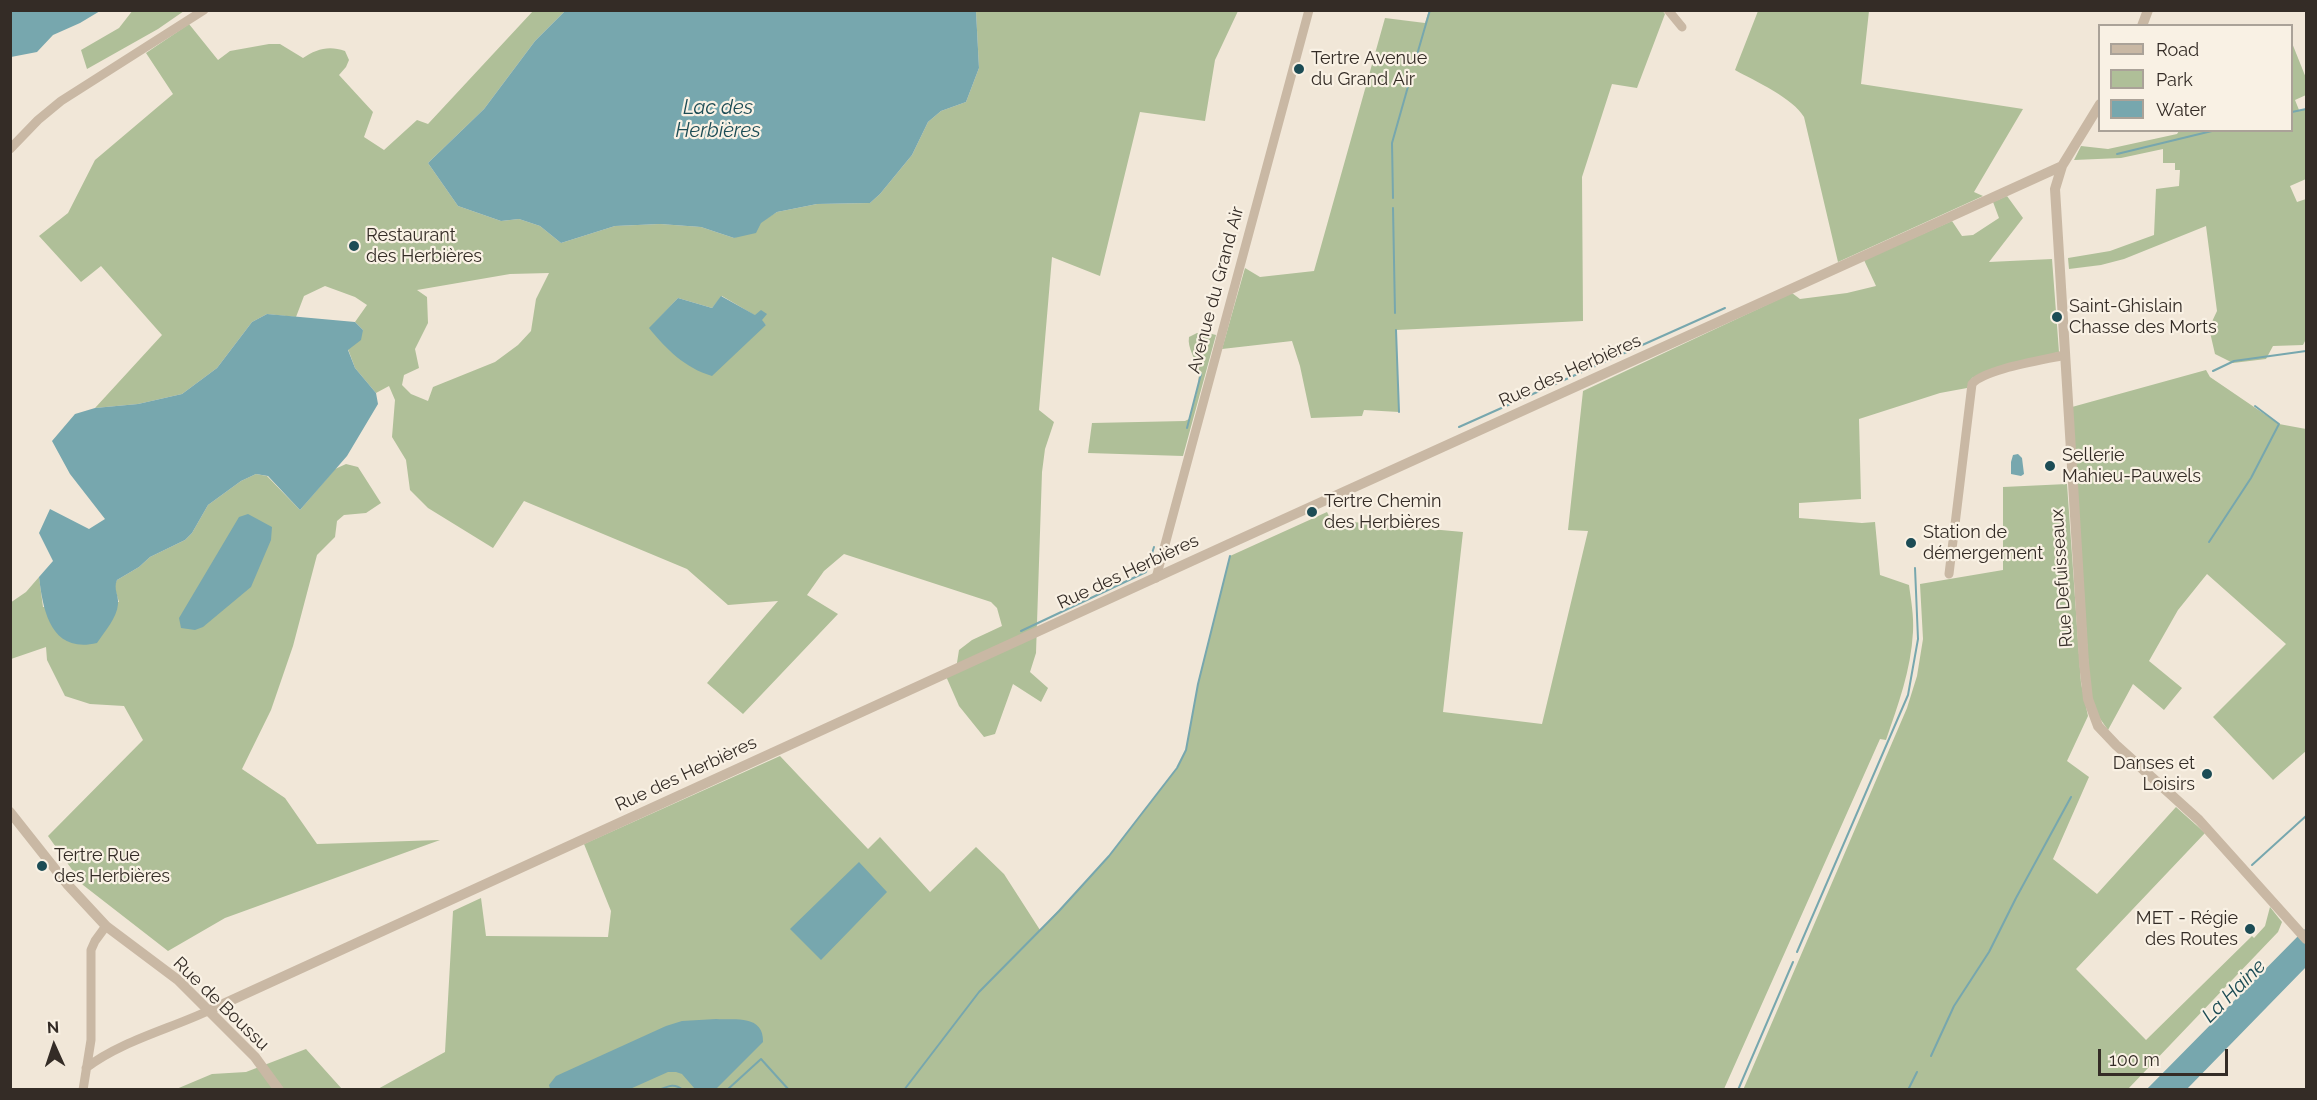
<!DOCTYPE html>
<html>
<head>
<meta charset="utf-8">
<style>
  body { margin:0 }
  #map { position:relative; width:2317px; height:1100px; overflow:hidden; background:#f1e7d8; font-family:Raleway,sans-serif }
  canvas { display:block }
  .frame { position:absolute; inset:0; border:12px solid #342c26; pointer-events:none }
  .legend { position:absolute; left:2098px; top:24px; width:195px; height:108px; box-sizing:border-box; background:#f9f1e4; border:2px solid #aaa298; margin:0; padding:8px 10px; list-style:none; font-size:18px; color:#342c26 }
  .legend li { display:flex; align-items:center; gap:12px; height:30px }
  .legend b { width:30px; border:2px solid #aaa298 }
  .north { position:absolute; left:24px; top:1016px; width:60px; height:60px; -webkit-text-stroke:4px #f9f1e4; paint-order:stroke; rotate:357deg; font-size:16px; font-weight:700; line-height:24px; text-align:center; color:#342c26 }
  .north::after { content:''; display:block; margin:auto; width:21px; height:27px; background:#342c26; clip-path:polygon(50% 0,100% 100%,50% 72%,0 100%) }
  .scale { position:absolute; left:2098px; top:1049px; width:130px; height:27px; box-sizing:border-box; border:3px solid #342c26; border-top:0; padding-left:8px; font-size:18px; line-height:21px; white-space:nowrap; color:#342c26; -webkit-text-stroke:4px #f9f1e4; paint-order:stroke }
</style>
</head>
<body>
<div id="map">
<canvas width="2317" height="1100"></canvas>
<div class="frame"></div>
<ul class="legend">
<li><b style="height:8px;background:#c9b8a4"></b>Road</li>
<li><b style="height:16px;background:#afbf98"></b>Park</li>
<li><b style="height:16px;background:#77a7ae"></b>Water</li>
</ul>
<div class="north">N</div>
<div class="scale">100 m</div>
</div>
<script>
const ctx = document.querySelector('canvas').getContext('2d');
ctx.lineJoin = 'round';
function fillPath(path, color) { ctx.fillStyle = color; ctx.fill(path, 'evenodd'); }
function trace(path, color, width, dash) { ctx.strokeStyle = color; ctx.lineWidth = width; ctx.lineCap = dash ? 'butt' : 'round'; ctx.setLineDash(dash || []); ctx.stroke(path); }
function write(font, color, halo, rows, align = 'center') {
  ctx.font = font + ' Raleway,sans-serif'; ctx.lineWidth = 4.5; ctx.setLineDash([]); ctx.textBaseline = 'middle'; ctx.strokeStyle = halo; ctx.fillStyle = color; for (const [text, x, y, turn = 0] of rows) {
    ctx.save(); ctx.translate(x, y); ctx.rotate((+turn || 0) * Math.PI / 180); ctx.textAlign = isNaN(turn) ? turn : align; if (halo) ctx.strokeText(text, 0, 0); ctx.fillText(text, 0, 0); ctx.restore();
  }
}
fillPath(new Path2D(`
  M133 10 184 11 158 29 87 69 81 50 119 28Z
  M1429 10H1662L1665 14 1637 88 1612 84 1582 177 1583 321 1396 330 1399 412 1364 410 1362 416 1311 418 1300 366 1292 341 1222 349 1245 268 1260 277 1314 271 1385 18 1425 23Z
  M533 11H565L535 41 484 109 428 163 458 206 501 221 519 219 540 226 561 243 615 226 660 224 701 227 734 238 777 212 817 204 870 203 880 194 912 155 928 122 941 111 966 102 979 68 976 11H1238L1215 60 1205 121 1140 112 1100 276 1052 257 1039 410 1054 422 1045 449 1042 472 1036 653 1030 672 1048 688 1041 702 1013 684 995 734 984 737 959 706 945 674 956 669 959 650 972 640 1002 626 997 608 991 602 844 554 824 571 807 595 838 614 743 714 707 683 778 601 728 605 687 569 524 501 493 548 428 508 410 490 406 460 392 437 395 400 389 386 376 393 355 368 348 349 363 330 355 322 367 305 355 297 325 286 304 296 296 317 267 314 252 322 217 368 182 394 138 404 95 408 162 335 101 266 81 282 39 236 68 213 95 160 173 94 146 53 189 24 218 60 230 51 269 44H280L303 58C316 49 329 45 345 51L349 60 346 67 339 75 373 112 364 137 384 150 417 120 428 124ZM549 273 536 299 531 331 518 345 495 362 433 387 428 401 411 394 402 385 404 375 419 368 415 349 428 323 427 297 417 290 510 274ZM722 296 756 316 766 325 650 328 678 298 712 308Z
  M1758 11H1869L1861 84 2023 109 1974 192 1983 196 1838 262 1804 117C1793 98 1755 81 1735 70Z
  M2292 43 2306 78V95L2295 100 2299 110 2306 109V179L2290 186 2297 202 2306 199V339L2303 345 2273 346 2266 359 2233 363 2215 354 2209 328 2217 311 2206 226 2124 259 2101 265 2069 269 2068 258 2110 251 2154 235 2156 189 2179 186 2180 170H2175V163H2163V149L2121 158 2074 160 2081 146 2108 149 2177 134 2179 131 2292 130Z
  M2007 196 2023 218 1989 262 2052 259 2059 352 1988 371 1972 378 1967 388 1940 393 1859 419 1861 499 1799 503V518L1862 523 1875 522 1880 575 1909 585C1911 600 1914 616 1913 632 1911 670 1898 705 1886 740L1880 739 1724 1089 376 1090 445 1052 453 911 481 898 486 936 608 937 611 911 584 844 780 756 868 849 880 837 930 892 976 847 1004 874 1040 930 1109 856 1177 768 1186 750 1198 684 1230 556 1327 512 1331 520 1463 532 1443 712 1542 724 1588 531 1568 530 1583 391 1792 293 1800 299 1847 293 1876 286 1864 260 1952 221 1962 236 1973 235 1999 218 1993 202Z
  M1197 333H1208L1216 335 1183 456 1088 453 1092 423 1185 421 1189 419C1193 404 1201 387 1198 370 1196 359 1187 348 1189 337Z
  M2206 370 2210 377 2279 424 2306 429V751L2273 780 2213 717 2286 644 2207 574 2178 610 2149 661 2182 688 2164 710 2133 684 2108 730 2096 713 2090 689 2072 407Z
  M346 464 358 467 381 503 366 513 344 515 337 521 335 537 317 555 293 646 271 710 242 769 285 798 317 844 440 840 225 918 168 951 83 885 48 836 143 740 124 706 90 704 65 696 47 660 46 647 11 659 10 603 26 592 39 577 43 607 119 602 114 586 117 580 139 567 150 557 185 540 192 533 208 505 241 481 256 474 267 476 300 510 335 469Z
  M2067 484 2081 683 2088 716 2067 761 2089 777 2053 859 2097 894 2176 807 2205 833 2076 969 2146 1040 2252 936 2254 938 2265 926 2270 907 2282 922 2278 932 2128 1089 1743 1090 1907 708 1917 676 1923 639 1920 584 2003 570V487Z
  M306 1049 342 1089 174 1090 212 1074 246 1072Z`), '#afbf98');
fillPath(new Path2D(`
  M10 11 11 10 100 11 80 23 53 35 37 52 11 57Z
  M565 11H976L979 68 966 102 941 111 928 122 912 155 880 194 870 203 817 204 777 212 761 223 756 233 734 238 701 227 660 224 615 226 561 243 540 226 519 219 501 221 458 206 428 163 484 109 535 41Z
  M721 296 755 315 761 310 767 314 762 320 766 325 712 376C685 368 666 349 649 328L678 298 712 308Z
  M267 314 355 322 363 330 361 340 348 350 355 368 376 393 378 404 347 456 300 510 268 476 256 474 241 481 208 505 192 533 185 540 150 557 139 567 117 580C113 589 119 595 118 604 117 618 105 631 97 643 51 654 43 611 39 577L53 561 39 533 50 509 89 529 105 519 70 474 52 441 75 414 95 408 138 404 182 394 217 368 252 322Z
  M2018 454 2022 458 2024 474 2021 476 2011 474V462L2013 455Z
  M248 514 272 527 271 540 251 587 203 627 195 630 181 628 179 618 239 517Z
  M859 862 887 892 821 960 790 929Z
  M2306 928V967L2187 1089 2146 1090Z
  M716 1019C736 1020 764 1015 763 1042L716 1089H695L682 1074 676 1072H668L630 1089H550L549 1085 556 1076 666 1026 682 1021Z`), '#77a7ae');
trace(new Path2D(`
  M1414 65 1430 10
  M2292 112 2306 109
  M2117 154 2216 130
  M1393 198 1392 143 1411 76
  M1393 208 1395 313
  M1396 330 1399 412
  M2213 371 2234 361 2306 351
  M1459 427 1725 308
  M1187 428 1201 374
  M2209 542 2251 478 2279 424 2255 406
  M1021 631 1146 572 1154 547
  M2252 865 2306 816
  M1797 952 1908 695 1918 639 1915 568
  M1931 1056 1954 1006 1989 952 2016 898 2071 797
  M659 1090C669 1086 674 1083 683 1090
  M727 1090 761 1059 789 1090
  M904 1090 979 992 1059 911 1109 856 1177 768 1186 750 1198 684 1230 556
  M1738 1090 1793 962
  M1908 1090 1917 1072`), '#77a7ae', 2);
trace(new Path2D(`
  M1668 10 1682 27
  M10 149 38 120 61 101 204 10
  M1949 574 1972 384C1984 369 2044 360 2065 355
  M1156 578 1309 10
  M86 1068C121 1041 170 1029 210 1010
  M83 1090 91 1040V950L95 941 106 926`), '#c9b8a4', 9);
trace(new Path2D(`
  M2142 26 2148 10
  M2100 104 2062 166 2055 189 2084 663 2088 699 2098 726 2116 745 2199 820 2306 939
  M10 812 67 884 106 926 178 980 255 1057 279 1090
  M210 1010 1229 544 2062 166`), '#c9b8a4', 10);
for (const [x, y, r, color] of [
  [1299,69,6,"#1c4c55"],
  [354,246,6,"#1c4c55"],
  [2057,317,6,"#1c4c55"],
  [2050,466,6,"#1c4c55"],
  [1312,512,6,"#1c4c55"],
  [1911,543,6,"#1c4c55"],
  [2207,774,6,"#1c4c55"],
  [42,866,6,"#1c4c55"],
  [2250,929,6,"#1c4c55"]
]) { const dot = new Path2D(); dot.arc(x, y, r, 0, 2 * Math.PI); ctx.fillStyle = color; ctx.fill(dot); trace(dot, '#f9f1e4', 2); }
write('18px', '#342c26', '#f9f1e4', [
  ["Tertre Avenue",1311,59],
  ["du Grand Air",1311,80],
  ["Restaurant",366,236],
  ["des Herbières",366,257],
  ["Saint-Ghislain",2069,307],
  ["Chasse des Morts",2069,328],
  ["Sellerie",2062,456],
  ["Mahieu-Pauwels",2062,477],
  ["Tertre Chemin",1324,502],
  ["des Herbières",1324,523],
  ["Station de",1923,533],
  ["démergement",1923,554],
  ["Danses et",2195,764,"right"],
  ["Loisirs",2195,785,"right"],
  ["Tertre Rue",54,856],
  ["des Herbières",54,877],
  ["MET - Régie",2238,919,"right"],
  ["des Routes",2238,940,"right"]
], 'left');
write('18px', '#342c26', '#f9f1e4', [
  ["Avenue du Grand Air",1216,290,-75],
  ["Rue des Herbières",1570,371,-24],
  ["Rue des Herbières",1128,572,-25],
  ["Rue Defuisseaux",2062,578,-94],
  ["Rue des Herbières",686,774,-25],
  ["Rue de Boussu",221,1004,44]
]);
write('italic 20px', '#1c4c55', '#f9f1e4', [
  ["Lac des",718,108],
  ["Herbières",718,131],
  ["La Haine",2234,991,-45]
]);
</script>
</body>
</html>
